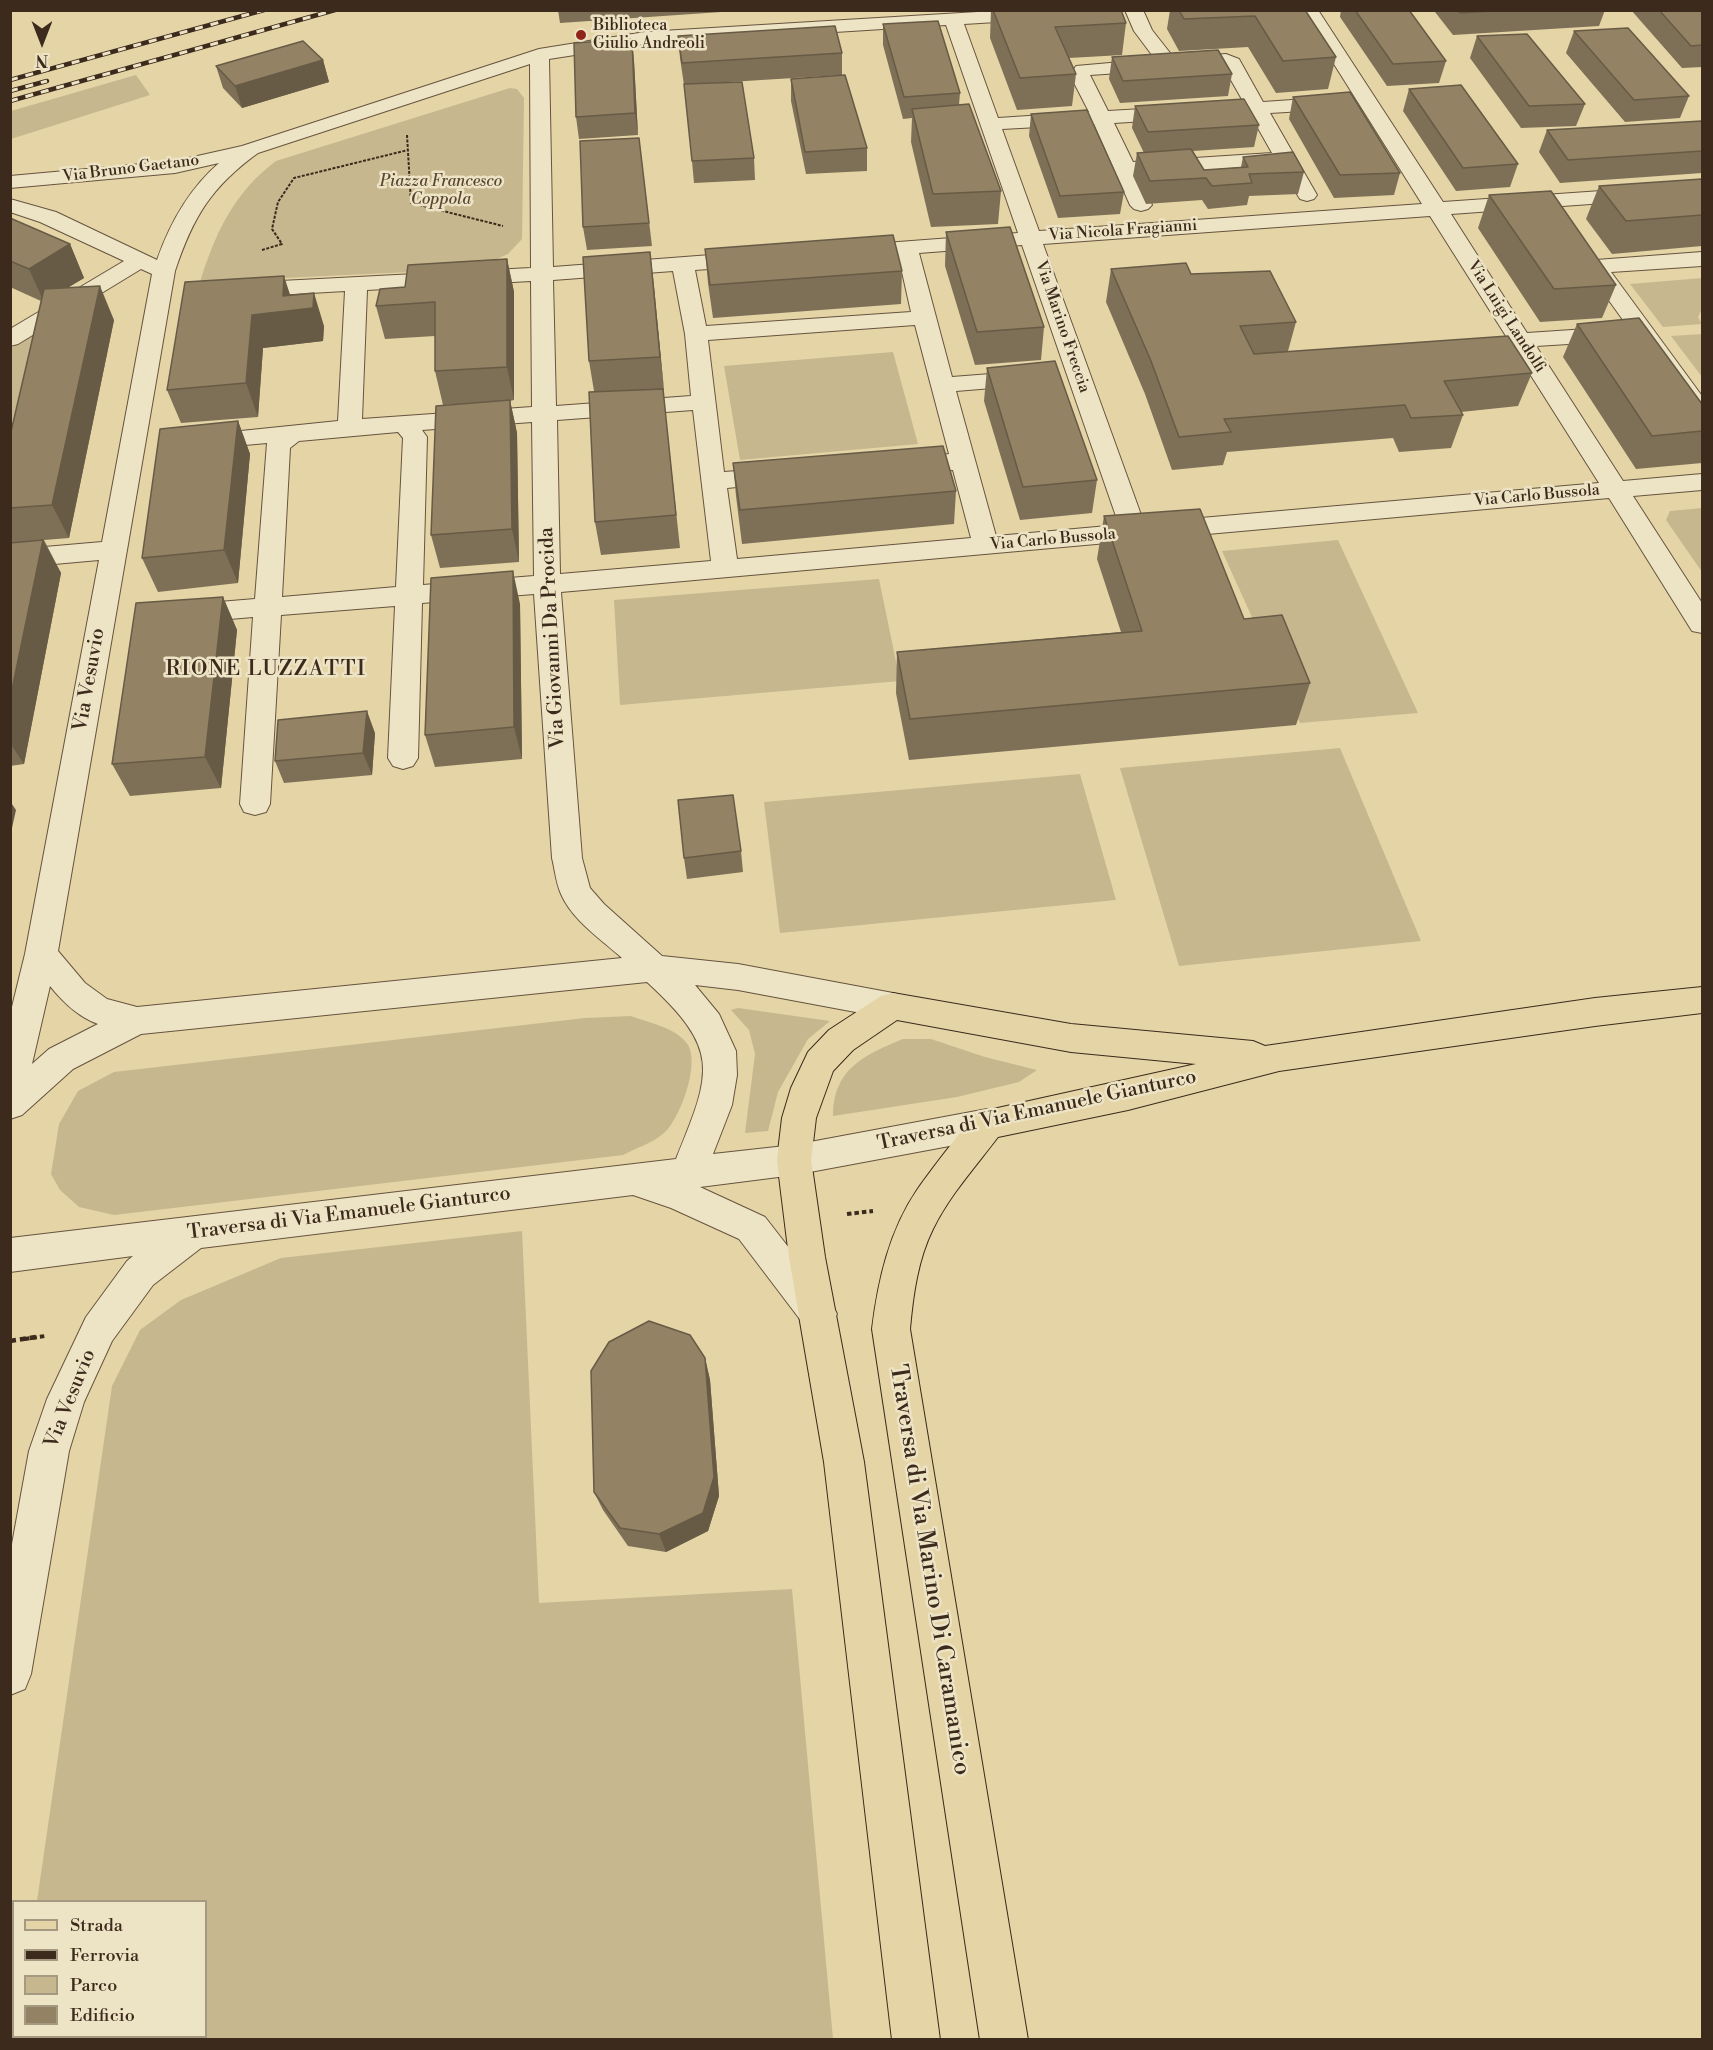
<!DOCTYPE html>
<html>
<head>
<meta charset="utf-8">
<style>
  body { margin:0 }
  #map { position:relative; width:1713px; height:2050px; overflow:hidden; background:#e4d4a6; font-family:"Libre Bodoni",serif }
  canvas { display:block }
  .frame { position:absolute; inset:0; border:12px solid #3c2a1c; pointer-events:none }
  .legend { position:absolute; left:12px; top:1900px; width:195px; height:138px; box-sizing:border-box; background:#ede3c5; border:2px solid #a69981; margin:0; padding:8px 10px; list-style:none; font-size:18px; color:#3c2a1c }
  .legend li { display:flex; align-items:center; gap:12px; height:30px }
  .legend b { width:30px; border:2px solid #a69981 }
  .north { position:absolute; left:12px; top:12px; width:60px; height:60px; -webkit-text-stroke:4px #ede3c5; paint-order:stroke; rotate:180deg; font-size:16px; font-weight:700; line-height:24px; text-align:center; color:#3c2a1c }
  .north::after { content:''; display:block; margin:auto; width:21px; height:27px; background:#3c2a1c; clip-path:polygon(50% 0,100% 100%,50% 72%,0 100%) }
</style>
</head>
<body>
<div id="map">
<canvas width="1713" height="2050"></canvas>
<div class="frame"></div>
<ul class="legend">
<li><b style="height:8px;background:#e4d4a6"></b>Strada</li>
<li><b style="height:8px;background:#3c2a1c"></b>Ferrovia</li>
<li><b style="height:16px;background:#c7b78f"></b>Parco</li>
<li><b style="height:16px;background:#938264"></b>Edificio</li>
</ul>
<div class="north">N</div>
</div>
<script>
const ctx = document.querySelector('canvas').getContext('2d');
ctx.lineJoin = 'round';
function fillPath(path, color) { ctx.fillStyle = color; ctx.fill(path, 'evenodd'); }
function trace(path, color, width, dash) { ctx.strokeStyle = color; ctx.lineWidth = width; ctx.lineCap = dash ? 'butt' : 'round'; ctx.setLineDash(dash || []); ctx.stroke(path); }
function write(font, color, halo, rows, align = 'center') {
  ctx.font = font + ' "Libre Bodoni",serif'; ctx.lineWidth = 5; ctx.setLineDash([]); ctx.textBaseline = 'middle'; ctx.strokeStyle = halo; ctx.fillStyle = color; for (const [text, x, y, turn = 0] of rows) {
    ctx.save(); ctx.translate(x, y); ctx.rotate((+turn || 0) * Math.PI / 180); ctx.textAlign = isNaN(turn) ? turn : align; if (halo) ctx.strokeText(text, 0, 0); ctx.fillText(text, 0, 0); ctx.restore();
  }
}
fillPath(new Path2D(`
  M136 75 150 95 11 139V111Z
  M510 88 517 89 524 98 522 239 508 254 474 269 200 282C215 234 234 192 276 161Z
  M1702 278V309L1698 317 1702 324 1663 327 1630 284Z
  M36 332 11 433V348Z
  M1702 334V377L1671 336Z
  M893 352 918 444 740 460 724 366Z
  M1702 508V572L1666 520 1670 511Z
  M1338 540 1418 713 1300 723 1222 551Z
  M879 579 900 681 620 705 614 600Z
  M1340 748 1421 941 1179 966 1120 768Z
  M1080 774 1116 900 780 933 764 802Z
  M738 1008 830 1021 808 1039 778 1092 768 1131 745 1133 755 1054 749 1030 731 1010Z
  M631 1016C649 1023 676 1027 688 1045 700 1064 680 1119 664 1133 653 1143 636 1148 623 1155L114 1215 79 1207 60 1190 51 1174 59 1124 78 1091 114 1072 585 1018Z
  M903 1039H931L985 1057 1037 1070 1019 1082 957 1097 833 1116C833 1069 864 1055 903 1039Z
  M522 1231 539 1603 792 1589 833 2039H17L18 2036H206V1902L37 1901 112 1386 140 1330 181 1300 281 1258Z`), '#c7b78f');
const minor = new Path2D(`
  M1011 10H1120L1111 15 964 24 998 118 1089 112 1070 75 1076 66 1155 59 1134 31 1125 10H1143L1152 30 1174 58 1226 54 1239 59 1263 102 1336 97 1343 99 1346 103 1343 107 1336 109 1270 113 1317 195 1314 199 1307 201 1300 199 1279 165 1139 175 1152 205 1148 209 1141 211 1134 209 1130 205 1094 124 1002 129 1039 231 1422 204 1300 10H1318L1443 202 1702 184V196L1451 214 1527 333 1617 327 1625 329 1628 334 1625 339 1617 341 1536 346 1623 481 1702 474V490L1633 496 1702 603V633L1692 631 1609 498 561 592 582 858 590 888 604 904 662 956 738 964 893 993 905 996 909 1006 905 1016 893 1019 738 990 695 985 719 1014 736 1051 737 1075 732 1105 713 1154 794 1145 987 1109 999 1113 1004 1124 999 1135 987 1139 794 1175 700 1187 765 1217 831 1302 837 1314 831 1326 818 1331 805 1326 739 1239 671 1208 633 1195 201 1248 153 1285 112 1341 84 1402 69 1451 31 1674 25 1689 10 1695V1555L29 1451 47 1399 86 1317 127 1261 133 1256 10 1272V1238L676 1159C712 1071 721 1050 647 982L141 1034 73 1069 22 1115 10 1119V1015L25 954 99 560 10 568V550L102 542 152 274 141 269 18 344 10 346V329L124 261 40 222 10 212V199L56 212 157 260C170 223 189 189 219 163L175 173 10 188V176L175 161 242 146 539 49 645 32ZM946 25 1018 233 845 246 842 251 845 256 853 258 898 254 911 312 706 326 695 270 750 266 758 264 761 259 758 254 750 252 553 267 549 59 645 44ZM530 64 531 268 242 283 234 285 231 290 234 295 242 297 345 291 338 421 192 436 189 441 192 446 201 449 267 443 255 599 183 605 173 608 169 614 173 620 183 623 253 617 240 804 244 812 255 815 266 812 270 804 281 615 395 606 388 758 393 766 403 769 413 766 418 758 422 603 534 594 552 858C555 870 556 883 561 894 572 920 602 940 622 958L137 1007 107 999 85 983 58 951 175 271C193 217 211 187 258 153ZM1223 66 1244 103 1231 105 1228 109 1231 113 1250 114 1272 153 1133 162 1114 123 1177 119 1184 117 1187 113 1184 109 1177 107 1108 111 1090 75ZM1430 216 1599 483 1144 523 1043 244ZM1022 245 1119 525 996 536 956 391 1029 385 1037 383 1041 378 1037 373 1029 371 952 377 919 253ZM673 271 685 334 691 396 556 406 553 280ZM531 281 532 407 362 419 367 290ZM915 325 949 454 895 461 892 466 895 471 904 474 953 470 971 538 737 559 727 488 787 482 791 476 787 470 778 468 724 472 708 340ZM693 410 711 561 560 574 557 420ZM532 422 534 576 423 585 427 437 422 430ZM398 432 403 438 396 587 282 597 290 448 299 441ZM50 986C63 1002 78 1017 98 1024L49 1049 32 1064Z
  M1702 252V266L1611 272 1702 396V410L1686 408 1585 267 1588 262 1596 260Z`);
const major = new Path2D(`
  M1702 987V1013L1595 1026 1279 1071 1128 1110 998 1137C976 1166 949 1196 933 1229 918 1259 913 1295 910 1329L1028 2040H980L872 1329C878 1281 889 1231 917 1190 935 1164 956 1139 975 1113L1196 1064 1071 1052 897 1020 853 1050 833 1071 816 1118 811 1160 825 1257 864 1462 940 2040H892L824 1462 789 1257 777 1160 782 1118 791 1088 808 1052 829 1030 881 996 893 993 1071 1024 1253 1041 1265 1046 1595 998Z`);
trace(minor, '#66543e', 2);
trace(major, '#3c2a1c', 2);
trace(new Path2D(`
  M407 135 411 203 503 226
  M262 250 282 244 272 229 278 202 294 178 408 150`), '#3c2a1c', 2, [3, 1.5]);
trace(new Path2D(`
  M847 1214 873 1211
  M25 1339 45 1336`), '#3c2a1c', 4, [4.5, 3]);
trace(new Path2D(`
  M10 1341 36 1337`), '#3c2a1c', 4.5, [6, 4]);
fillPath(minor, '#ede3c5');
fillPath(major, '#e4d4a6');
const rail = new Path2D(`
  M10 80 264 10
  M10 91 47 81
  M10 101 335 10`);
trace(rail, '#3c2a1c', 4.5);
trace(rail, '#ede3c5', 3, [8]);
fillPath(new Path2D(`
  M558 10H751L560 23Z
  M991 10H1121L1126 23 1122 55 1069 58 1076 74 1072 106 1017 110 990 38Z
  M1170 10H1305L1336 57 1328 89 1276 93 1248 47 1179 51 1167 29Z
  M1341 10H1409L1446 61 1439 83 1387 86 1340 17Z
  M1436 10H1605L1599 26 1453 35 1435 12Z
  M1631 10H1702V67L1682 68Z
  M883 24 960 93 959 105 1001 191 998 224 931 227 911 142 912 118 903 119 883 45Z
  M1574 31 1689 96 1680 118 1625 122 1566 53Z
  M678 36 842 53V75L697 84 754 158 755 180 694 183 685 85H684L680 58Z
  M1477 36 1585 104 1576 126 1521 128 1470 58Z
  M1112 57 1232 74 1228 96 1120 103 1109 79Z
  M323 60 329 82 242 108 223 88 216 66Z
  M634 61 638 135 579 139 576 117Z
  M791 79 867 148V171L806 174 791 101Z
  M1409 89 1518 164 1510 187 1456 191 1403 111Z
  M1293 97 1400 173 1394 195 1334 198 1289 119Z
  M1135 106 1259 125 1254 147 1193 151 1204 170 1241 167 1243 157 1304 172 1298 194 1249 196 1247 205 1208 209 1202 200 1146 204 1133 176 1137 153H1144L1132 128Z
  M1031 114 1124 192 1120 214 1058 218 1029 136Z
  M1702 121V173L1560 183 1539 152 1547 130Z
  M639 138 652 246 587 250 583 227Z
  M1702 179V246L1612 254 1586 219 1599 186Z
  M1489 195 1616 285 1602 318 1540 322 1478 228Z
  M10 218 70 244 84 278 67 288 114 320 69 538 44 540 61 573 24 764 10 766V543H12L10 540V436L41 301 10 287Z
  M946 232 1044 327 1041 360 975 365 945 266Z
  M705 249 902 271 901 304 713 318 708 283Z
  M650 252 664 390H663L680 548 601 555 595 522 594 391 589 361Z
  M507 259 514 292V400L510 401 517 433 519 562 440 568 431 535 475 403 443 405 435 371V336L385 339 376 306 405 287Z
  M1111 269 1191 274 1296 322 1288 351 1532 373 1518 406 1461 412 1463 415 1451 448 1399 452 1393 438 1227 452 1223 465 1172 470 1145 394 1106 302Z
  M290 295 324 326 323 341 263 348 258 417 181 423 167 390Z
  M1577 324 1702 404V463L1636 469 1563 357Z
  M987 368 1097 480 1092 513 1020 520 984 401Z
  M238 421 250 454 238 583 158 592 142 558Z
  M733 463 956 491 954 524 742 544 736 496Z
  M1104 516 1244 619 1310 683 1296 725 909 760 896 693 897 652 1121 632 1097 559Z
  M223 597 237 630 221 788 130 796 112 764Z
  M520 604 522 759 435 767 425 735Z
  M375 733 372 775 284 783 275 761Z
  M741 851 743 872 687 879 684 858Z
  M705 1358 710 1380 719 1496 708 1531 666 1552 628 1546 603 1510 594 1492Z`), '#7e7056');
fillPath(new Path2D(`
  M632 39 634 61 638 135 635 113Z
  M323 60 329 82 242 108 235 86Z
  M70 244 84 278 44 302 29 269Z
  M650 252 654 286 664 390 660 357Z
  M507 259 514 292V400L507 367Z
  M284 276 295 310 314 293 324 326 323 341 263 348 258 417 246 383 252 315Z
  M100 286 114 320 69 538 52 505Z
  M510 400 517 433 519 562 512 529Z
  M238 421 250 454 238 583 224 550Z
  M43 540 61 573 24 764 10 743V699Z
  M513 571 520 604 522 759 514 727Z
  M223 597 237 630 221 788 205 757Z
  M367 711 375 733 372 775 363 753Z
  M10 801 16 810 10 837Z
  M705 1358 710 1380 719 1496 708 1531 666 1552 659 1534Z`), '#675b46');
const building = new Path2D(`
  M993 10H1121L1126 23 1055 27 1076 74 1020 78Z
  M1179 10H1305L1336 57 1283 61 1255 16 1184 19Z
  M1355 10H1409L1446 61 1393 64Z
  M1457 10H1507L1460 13Z
  M1659 10H1702V45L1691 46Z
  M938 21 960 93 904 97 883 24Z
  M835 26 842 53 682 63 678 36Z
  M1628 28 1689 96 1634 100 1574 31Z
  M1527 34 1585 104 1529 106 1477 36Z
  M632 39 635 113 576 117 574 43Z
  M303 41 323 60 235 86 216 66Z
  M1218 50 1232 74 1123 81 1112 57Z
  M845 75 867 148 805 152 791 79Z
  M742 82 754 158 692 161 684 84Z
  M1461 85 1518 164 1463 168 1409 89Z
  M1350 92 1400 173 1340 175 1293 97Z
  M1244 99 1259 125 1148 132 1135 106Z
  M969 104 1001 191 933 194 912 109Z
  M1087 110 1124 192 1060 196 1031 114Z
  M1702 121V151L1568 160 1547 130Z
  M639 138 649 223 583 227 580 141Z
  M1191 149 1204 170 1248 167 1243 157 1293 152 1304 172 1249 174 1252 183 1212 186 1206 178 1150 181 1137 153Z
  M1702 179V215L1626 221 1599 186Z
  M1551 191 1616 285 1554 289 1489 195Z
  M10 218 70 244 29 269 10 261Z
  M1010 227 1044 327 977 332 946 232Z
  M893 235 902 271 710 285 705 249Z
  M650 252 660 357 589 361 583 257Z
  M507 259V367L435 371V302L376 306 380 289 405 287 408 265Z
  M1186 263 1191 274 1270 271 1296 322 1240 326 1254 354 1508 336 1532 373 1444 381 1463 415 1411 418 1405 405 1224 419 1231 432 1179 437 1151 361 1111 269Z
  M284 276 283 296 314 293 313 308 252 315 246 383 167 390 185 282Z
  M100 286 52 505 10 508V436L44 289Z
  M1639 318 1702 404V431L1652 436 1577 324Z
  M1055 361 1097 480 1023 487 987 368Z
  M663 389 676 515 595 522 589 392Z
  M510 400 512 529 431 535 436 406Z
  M238 421 224 550 142 558 160 429Z
  M943 446 956 491 740 510 733 463Z
  M1200 509 1244 619 1282 615 1310 683 910 719 897 652 1142 631 1104 516Z
  M43 540 10 699V543Z
  M513 571 514 727 425 735 431 578Z
  M223 597 205 757 112 764 136 603Z
  M367 711 363 753 275 761 278 720Z
  M733 795 741 851 684 858 678 800Z
  M649 1321 690 1335 705 1358 714 1477 703 1513 659 1534 620 1528 594 1492 591 1371 609 1342Z`);
fillPath(building, '#938264');
trace(building, '#675b46', 1.5);
for (const [x, y, r, color] of [
  [581,35,6,"#8f2418"]
]) { const dot = new Path2D(); dot.arc(x, y, r, 0, 2 * Math.PI); ctx.fillStyle = color; ctx.fill(dot); trace(dot, '#ede3c5', 2); }
write('16px', '#3c2a1c', '#ede3c5', [
  ["Biblioteca",593,26],
  ["Giulio Andreoli",593,44]
], 'left');
write('16px', '#3c2a1c', '#ede3c5', [
  ["Via Bruno Gaetano",131,169,-7],
  ["Via Nicola Fragianni",1123,231,-4],
  ["Via Luigi Landolfi",1506,317,57],
  ["Via Marino Freccia",1062,327,71],
  ["Via Carlo Bussola",1537,496,-5],
  ["Via Carlo Bussola",1053,540,-5]
]);
write('italic 16px', '#584633', '#ede3c5', [
  ["Piazza Francesco",441,182],
  ["Coppola",441,200]
]);
write('20px', '#3c2a1c', '#ede3c5', [
  ["Via Giovanni Da Procida",553,638,-93],
  ["Via Vesuvio",90,680,-80],
  ["Traversa di Via Emanuele Gianturco",1037,1111,-12],
  ["Traversa di Via Emanuele Gianturco",349,1214,-7],
  ["Via Vesuvio",71,1399,-68]
]);
ctx.letterSpacing = '1.5px';
write('21px', '#3c2a1c', '#ede3c5', [
  ["RIONE LUZZATTI",266,670]
]);
ctx.letterSpacing = '0px';
write('24px', '#3c2a1c', '#ede3c5', [
  ["Traversa di Via Marino Di Caramanico",929,1570,81]
]);
</script>
</body>
</html>
